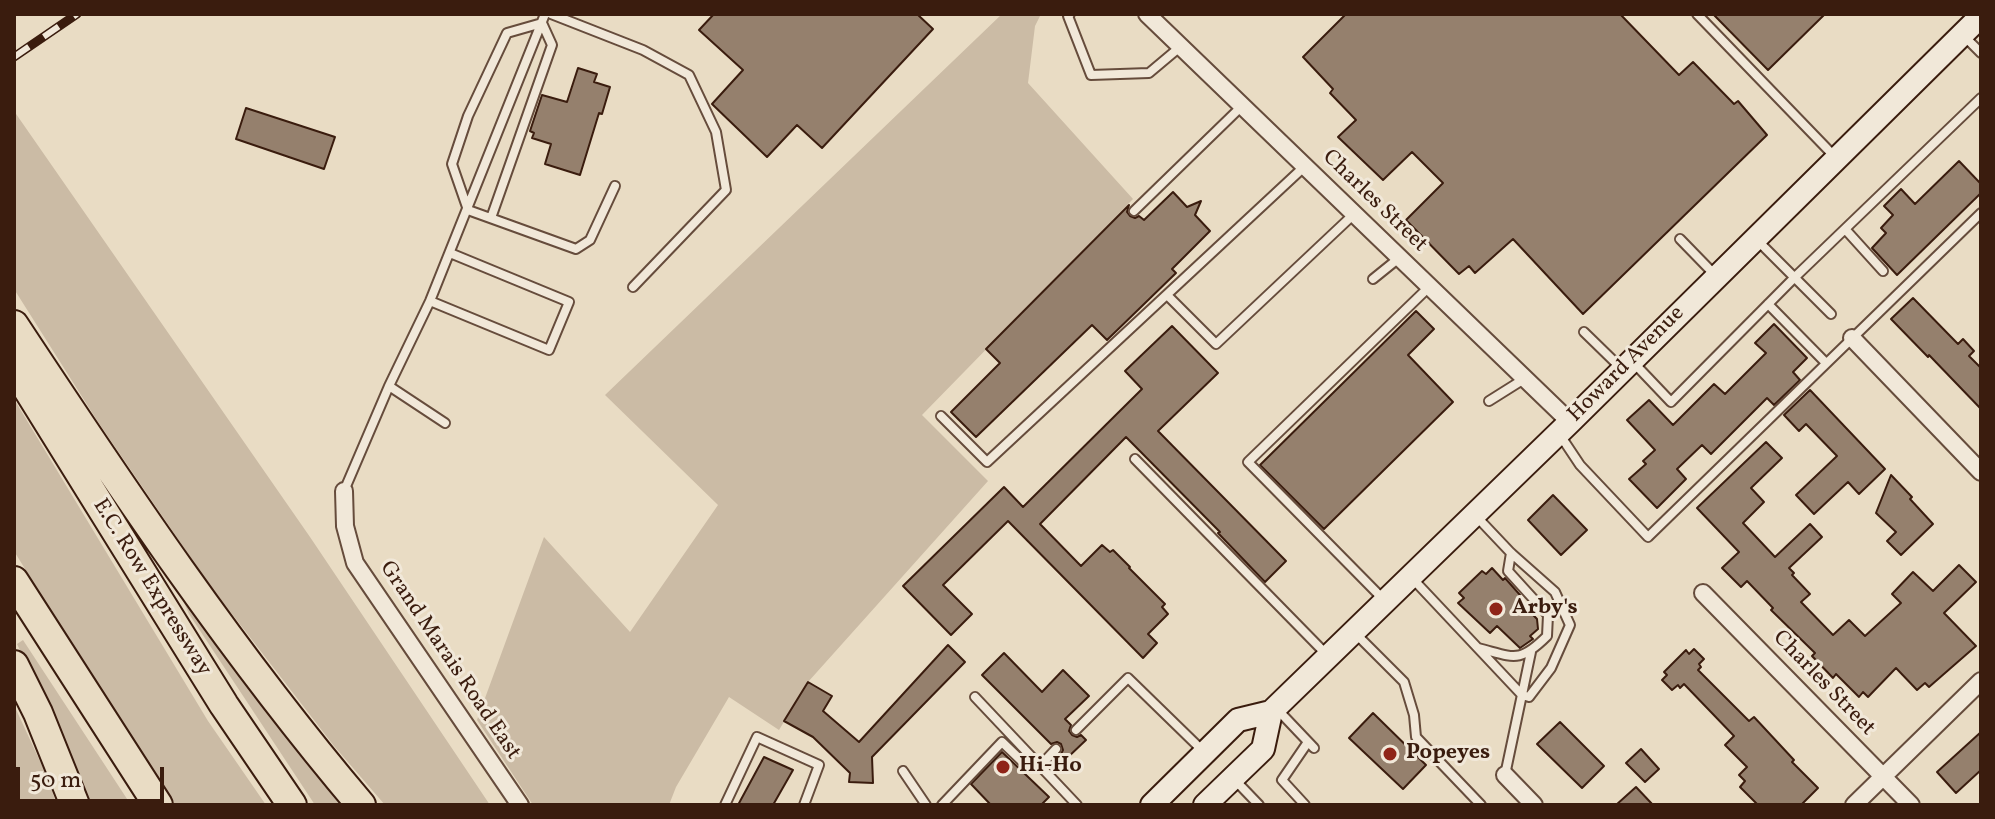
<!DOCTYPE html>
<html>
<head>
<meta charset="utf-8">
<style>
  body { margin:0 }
  #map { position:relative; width:1995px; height:819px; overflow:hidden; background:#e9dcc4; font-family:Vollkorn,serif }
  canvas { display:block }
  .frame { position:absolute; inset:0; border:16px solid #3a1c0e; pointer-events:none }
  .scale { position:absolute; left:16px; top:767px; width:148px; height:36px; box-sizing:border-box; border:4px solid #3a1c0e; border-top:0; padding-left:10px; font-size:24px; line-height:28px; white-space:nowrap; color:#3a1c0e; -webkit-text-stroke:6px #f1e8d9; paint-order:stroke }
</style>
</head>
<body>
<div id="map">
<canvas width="1995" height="819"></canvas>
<div class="frame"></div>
<div class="scale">50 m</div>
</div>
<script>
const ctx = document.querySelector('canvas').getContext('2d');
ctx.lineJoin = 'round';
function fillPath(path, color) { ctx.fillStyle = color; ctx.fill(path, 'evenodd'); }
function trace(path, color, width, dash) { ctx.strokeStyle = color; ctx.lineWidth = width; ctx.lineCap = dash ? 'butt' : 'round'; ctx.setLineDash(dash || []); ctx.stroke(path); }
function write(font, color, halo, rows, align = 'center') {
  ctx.font = font + ' Vollkorn,serif'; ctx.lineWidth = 6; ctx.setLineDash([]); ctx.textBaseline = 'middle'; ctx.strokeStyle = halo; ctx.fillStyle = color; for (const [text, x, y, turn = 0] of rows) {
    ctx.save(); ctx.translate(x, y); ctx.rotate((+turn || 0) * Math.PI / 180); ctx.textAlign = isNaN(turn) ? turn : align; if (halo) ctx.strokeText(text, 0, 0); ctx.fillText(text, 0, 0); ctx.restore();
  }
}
fillPath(new Path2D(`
  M1002 14H1041L1035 26 1028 83 1133 199 922 415 988 481 808 682 779 730 729 697 676 787 669 805H533L477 720 544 537 630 632 718 505 605 395Z
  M14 111 310 537 490 805H385L334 746 208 583 98 422 14 289Z
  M14 399 208 721 266 805H170L14 551Z
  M175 582 348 805H315L189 614Z
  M23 640 131 805H88L44 700 17 644Z
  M14 705 45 772 57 805H14Z`), '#cbbba5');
const building = new Path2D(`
  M714 14H917L933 29 822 148 797 125 767 157 712 104 743 70 699 30Z
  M1346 14H1620L1679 75 1693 62 1734 104 1738 101 1767 135 1583 314 1513 239 1475 273 1469 266 1459 274 1406 220 1443 183 1412 152 1383 180 1338 137 1356 120 1330 93 1333 89 1303 57Z
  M1713 14H1825L1768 70Z
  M578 68 597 74 594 82 610 87 602 114 599 113 580 175 545 164 551 144 532 138 534 133 530 131 542 95 567 102Z
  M246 108 335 137 324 169 236 139Z
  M1959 161 1981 184V193L1897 275 1872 248 1886 233 1881 228 1893 215 1884 206 1901 189 1915 204Z
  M1173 192 1187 207 1201 201 1195 215 1210 231 1172 269 1176 273 1107 340 1092 325 976 437 951 412 1000 363 986 349 1129 205 1127 212 1130 216 1135 218 1139 216 1144 220Z
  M1913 298 1958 344 1963 339 1974 351 1969 356 1981 368V409L1929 355 1928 357 1891 319Z
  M1416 311 1434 329 1408 355 1453 402 1324 529 1260 465Z
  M1774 324 1807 358 1793 372 1800 380 1774 405 1767 398 1711 454 1702 445 1677 469 1686 479 1657 508 1629 479 1646 464 1643 461 1655 450 1627 420 1649 400 1673 425 1714 384 1725 394 1766 353 1755 343Z
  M1172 326 1218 373 1158 431 1286 561 1265 582 1218 533 1220 532 1126 437 1040 524 1081 566 1102 545 1110 552 1113 550 1130 567 1129 568 1165 604 1162 607 1168 614 1148 634 1157 643 1143 658 1008 521 943 585 972 614 951 635 903 586 1004 487 1023 507 1142 389 1125 371Z
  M1810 390 1885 469 1859 494 1848 482 1814 514 1796 495 1837 456 1806 424 1799 431 1784 415Z
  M1766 442 1782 458 1751 488 1764 502 1743 523 1775 557 1810 524 1822 537 1789 568 1794 573 1792 575 1810 594 1801 602 1833 635 1849 620 1865 636 1901 603 1892 594 1913 572 1933 591 1959 565 1976 582 1944 613 1976 646 1929 687 1925 683 1917 690 1896 668 1868 697 1863 692 1859 697 1836 674 1833 678 1812 656 1815 653 1771 610 1773 608 1747 581 1741 587 1722 568 1739 552 1697 508Z
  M1891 475 1912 497 1910 499 1933 524 1901 555 1887 541 1896 532 1876 513Z
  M1553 495 1587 530 1561 555 1528 520Z
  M1492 568 1503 580 1505 578 1520 595 1517 598 1537 619 1538 629 1530 636 1533 639 1520 648 1497 626 1490 633 1458 603 1464 598 1459 593 1482 571 1486 574Z
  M948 645 965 662 872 757 873 783 849 782 850 773 813 737 784 721 808 682 832 696 823 711 859 742Z
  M1694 649 1704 659 1699 664 1701 667 1698 670 1749 721 1754 717 1794 760 1792 762 1818 788 1801 805H1758L1740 787 1745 781 1739 775 1747 767 1725 745 1734 736 1684 684 1680 688 1678 685 1672 690 1662 680 1667 675 1664 672 1686 650 1689 654Z
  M1004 653 1042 692 1063 670 1089 696 1065 719 1071 725 1069 731 1072 735 1077 737 1081 735 1086 740 1066 759 1061 754 1063 750 1061 744 1057 742 1051 744 982 675Z
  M1373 713 1426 765 1403 789 1349 738Z
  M1560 722 1604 766 1582 788 1537 744Z
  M1981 732V770L1956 793 1937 772Z
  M1641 749 1659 769 1645 782 1626 763Z
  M1002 752 1049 797 1041 805H991L971 784Z
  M764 757 793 770 773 805H738Z
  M1636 787 1653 805H1616Z`);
fillPath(building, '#95806d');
trace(building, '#3a1c0e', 2);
const service = new Path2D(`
  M551 14 643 50 689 75 716 132 726 190 633 287
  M1070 14 1068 16 1091 75 1149 73 1180 47
  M1697 14 1836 158
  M1963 35 1981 53
  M1134 211 1242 106
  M491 218 552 45 542 23 507 33 468 116 452 164 468 210 576 249 590 240 615 186
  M1845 229 1883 271
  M1680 239 1716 276
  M1756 239 1831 314
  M1373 279 1399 258
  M1167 295 1216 344 1354 214
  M430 301 549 350 569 302 450 253
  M1768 304 1826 363
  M1584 332 1622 369
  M1632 361 1671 402 1794 278 1981 98
  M389 386 445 423
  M1489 401 1524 379
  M941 416 987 462 1305 166
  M1560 435 1580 465 1648 537 1981 213
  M1135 459 1328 656
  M344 491 389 386 430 301 545 14
  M1411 577 1522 695 1529 697 1551 668 1570 625 1555 592 1511 553 1476 516
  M1385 601 1248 462 1429 287
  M1354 632 1404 682 1414 715 1416 737 1481 805
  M1478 648C1514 657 1519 664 1547 636L1548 615 1508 571 1511 553
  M975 697 1077 805
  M1276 708 1314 748
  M1076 730 1128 678 1204 752
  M903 771 926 805
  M1505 775 1531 652
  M1234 779 1259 805
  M725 805 757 737 819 765 804 805
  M942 805 1002 742 1028 767 1040 766 1056 749
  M1305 805 1282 780 1308 742`);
const minor = new Path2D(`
  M1147 14 1570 422
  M1852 338 1981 472
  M344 491 345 526 355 563 520 805
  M1703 593 1911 805
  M1505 775 1534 805
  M1854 805 1981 681`);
const secondary = new Path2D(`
  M1152 805 1238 720 1271 712 1570 422 1981 16
  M1205 805 1263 749 1271 712`);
const motorway = new Path2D(`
  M14 325C123 490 233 654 361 805
  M14 367 224 705 292 805
  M14 581 158 805
  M14 665 38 713 75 805`);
trace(service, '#664c3c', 12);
trace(minor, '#664c3c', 20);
trace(secondary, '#3a1c0e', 26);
trace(motorway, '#3a1c0e', 32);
trace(service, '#f1e8d9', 8);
trace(minor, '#f1e8d9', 16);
trace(secondary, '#f1e8d9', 22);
trace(motorway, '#e9dcc4', 28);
const rail = new Path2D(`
  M14 57 77 14`);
trace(rail, '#3a1c0e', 9);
trace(rail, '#f1e8d9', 6, [18]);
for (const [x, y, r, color] of [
  [1496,609,8,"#8f2418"],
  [1390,754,8,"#8f2418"],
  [1003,767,8,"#8f2418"]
]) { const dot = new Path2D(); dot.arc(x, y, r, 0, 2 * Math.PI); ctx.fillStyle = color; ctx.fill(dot); trace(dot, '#f1e8d9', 3); }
write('22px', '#3a1c0e', '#f1e8d9', [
  ["Charles Street",1374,202,44],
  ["Howard Avenue",1627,365,-45],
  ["E.C. Row Expressway",151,588,58],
  ["Grand Marais Road East",449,661,56],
  ["Charles Street",1823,684,46]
]);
write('bold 22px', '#3a1c0e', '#f1e8d9', [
  ["Arby's",1512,609],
  ["Popeyes",1406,754],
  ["Hi-Ho",1019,767]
], 'left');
</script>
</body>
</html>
